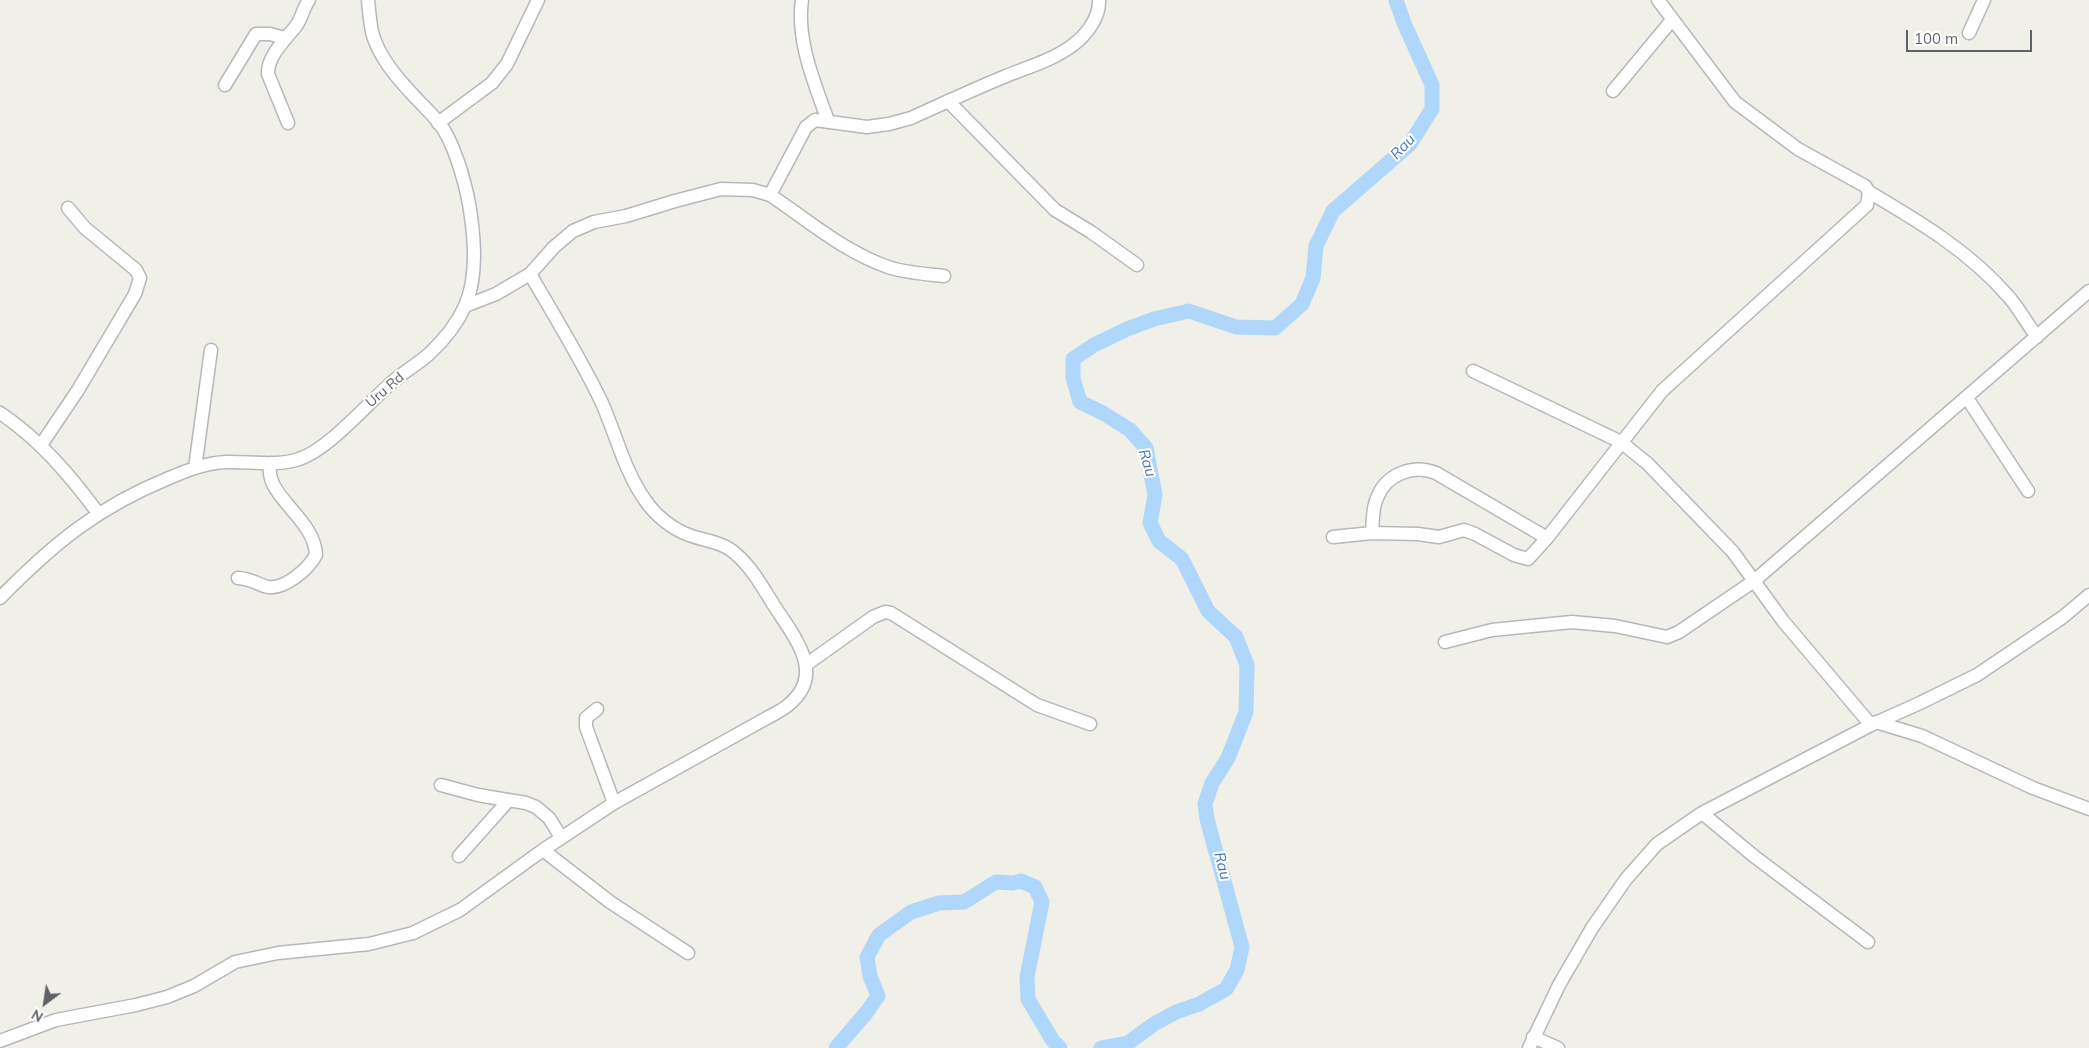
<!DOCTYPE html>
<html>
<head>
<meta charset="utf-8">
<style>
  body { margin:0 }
  #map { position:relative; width:2089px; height:1048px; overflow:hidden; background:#f0efe8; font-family:Mulish,sans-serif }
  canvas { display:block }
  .north { position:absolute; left:20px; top:978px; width:50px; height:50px; -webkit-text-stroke:4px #fff; paint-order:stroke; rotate:211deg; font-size:14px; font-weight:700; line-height:20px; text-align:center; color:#5f6367 }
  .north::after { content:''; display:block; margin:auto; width:18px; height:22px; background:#5f6367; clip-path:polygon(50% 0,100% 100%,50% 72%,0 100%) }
  .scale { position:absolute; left:1906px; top:30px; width:126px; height:22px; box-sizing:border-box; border:2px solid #5f6367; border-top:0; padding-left:6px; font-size:15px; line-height:18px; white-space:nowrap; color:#5f6367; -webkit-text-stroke:4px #fff; paint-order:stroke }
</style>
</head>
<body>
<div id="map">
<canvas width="2089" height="1048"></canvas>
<div class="north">N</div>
<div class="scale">100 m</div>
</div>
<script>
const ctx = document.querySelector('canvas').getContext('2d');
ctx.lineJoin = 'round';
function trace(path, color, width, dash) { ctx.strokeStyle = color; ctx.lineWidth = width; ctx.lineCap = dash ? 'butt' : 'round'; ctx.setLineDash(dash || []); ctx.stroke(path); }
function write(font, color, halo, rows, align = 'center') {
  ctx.font = font + ' Mulish,sans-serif'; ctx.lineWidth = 4; ctx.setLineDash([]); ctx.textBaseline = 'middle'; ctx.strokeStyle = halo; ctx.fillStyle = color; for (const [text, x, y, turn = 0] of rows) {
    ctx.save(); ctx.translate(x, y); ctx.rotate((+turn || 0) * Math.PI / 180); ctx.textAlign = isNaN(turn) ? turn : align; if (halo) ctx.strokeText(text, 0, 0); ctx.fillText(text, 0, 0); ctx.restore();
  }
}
trace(new Path2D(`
  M836 1048 866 1013 878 996 870 976 867 957 879 935 911 912 939 903 964 902 996 882 1013 883 1021 881 1035 887 1042 902 1027 977 1028 999 1053 1041 1060 1048
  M1101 1048 1128 1043 1154 1024 1176 1012 1199 1004 1226 989 1237 970 1242 947 1207 819 1205 804 1212 783 1228 758 1246 712 1247 665 1236 637 1208 611 1182 559 1159 541 1150 523 1155 495 1146 448 1130 430 1103 413 1080 402 1073 378V359L1094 345 1127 329 1154 319 1189 311 1236 327 1275 328 1302 304 1313 278 1316 246 1333 211 1410 144 1432 109V85L1404 23 1396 0`), '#aed7fb', 15);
const minor = new Path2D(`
  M802 0C796 41 815 84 828 121
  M1969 33 1984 0
  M225 85 256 34H270L285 38
  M1613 91 1672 20
  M948 101 1055 210 1091 232 1137 265
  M288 123 268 74C267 56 286 39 296 26 302 18 303 8 309 0
  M438 123 492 83 507 64 538 0
  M1869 192C1920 222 1970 252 2008 296 2019 308 2027 324 2037 337
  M770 195 806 127 815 120 867 127 889 124 911 118C942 104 974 89 1006 76 1028 67 1053 60 1073 45 1086 35 1100 18 1099 0
  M465 306 496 294 530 274 554 247 573 231 594 222 626 216 675 201 721 189 753 190 770 195C808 220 844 252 888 267 906 273 926 274 944 276
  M1473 371 1621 442 1648 464 1733 552 1783 621 1871 725
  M1967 398 2028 491
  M0 413C40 440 69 474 98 513
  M41 445 78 390 135 294 140 278 136 270 85 228 68 208
  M195 468 211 350
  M1372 533C1373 522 1372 508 1377 498 1386 474 1413 464 1436 473L1547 538
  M1333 537 1372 533 1418 534 1439 537 1464 530 1475 534 1514 555 1528 559 1547 538 1662 391 1867 205 1869 192 1865 186 1798 149 1735 102 1658 0
  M238 578C253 579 258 585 268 587 286 589 308 569 316 555 315 518 261 494 271 463
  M0 598C54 543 98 507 169 478 188 470 206 463 226 462 250 461 276 467 299 459 330 449 370 400 397 378 407 370 419 363 429 354 443 341 457 324 465 306 477 279 475 245 471 217 468 191 457 152 444 130 436 117 424 107 414 96 397 78 378 56 372 32 370 22 369 10 368 0
  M1445 642 1492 630 1572 622 1615 626 1667 637 1679 632 1754 581 2089 291
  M807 664 873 617 885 612 891 613 1037 705 1090 724
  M597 709 586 718V727L614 803
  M1876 722 1922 736 2033 788 2089 809
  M441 785 478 795 526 803 536 807 549 818 561 837
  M1702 813 1755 857 1868 942
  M543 850 610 902 688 953
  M459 856 508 801
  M1533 1037 1558 1048
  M0 1041 56 1020 136 1005 167 997 194 986 235 962 278 953 369 944 413 933 460 910 543 850 614 803 765 719C772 715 781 711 787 706 827 675 795 638 775 607 764 590 753 569 737 555 724 542 705 541 689 535 672 529 655 515 645 500 625 472 616 435 602 403 581 359 555 317 530 274
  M1529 1048 1559 985 1592 928 1626 879 1657 844 1702 813 1871 725 1920 703 1977 675 2063 617 2089 595`);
trace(minor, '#b5b8bc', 15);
trace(minor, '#fff', 12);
write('14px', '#5f6367', '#fff', [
  ["Uru Rd",385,390,-41]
]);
write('italic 15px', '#4a77ae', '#fff', [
  ["Rau",1403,147,-47],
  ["Rau",1147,463,73],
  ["Rau",1222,866,76]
]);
</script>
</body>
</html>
